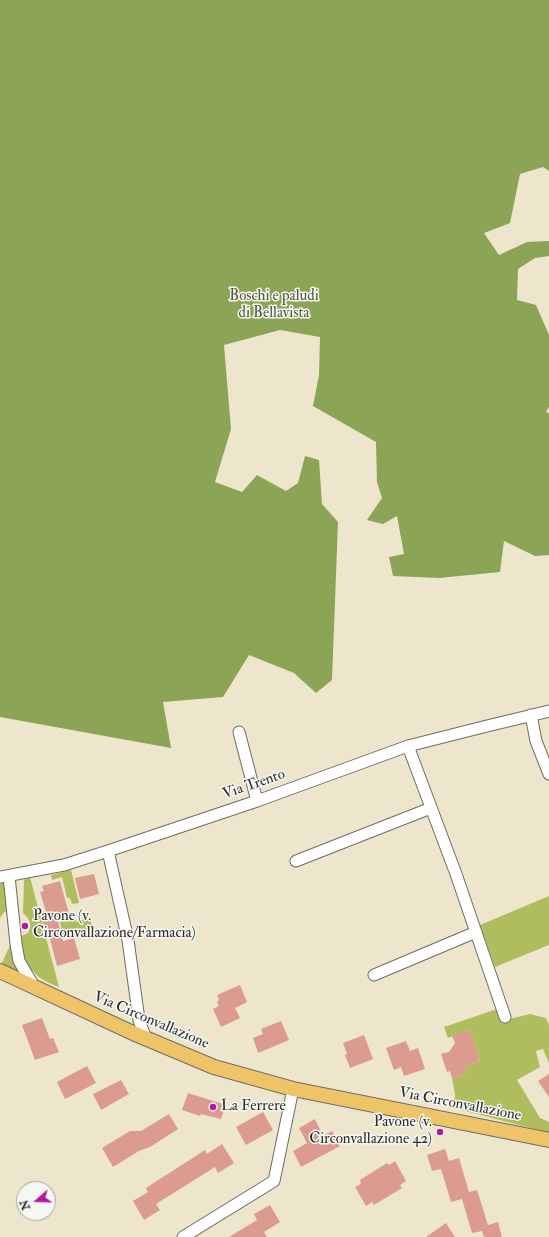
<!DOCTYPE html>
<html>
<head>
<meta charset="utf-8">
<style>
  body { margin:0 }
  #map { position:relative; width:549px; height:1237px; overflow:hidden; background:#ede6cd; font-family:"IM FELL Double Pica",serif }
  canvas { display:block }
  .north { position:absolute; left:16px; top:1181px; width:40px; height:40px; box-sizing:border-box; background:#f6f6f2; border:1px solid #a5a5a2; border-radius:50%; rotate:250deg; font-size:11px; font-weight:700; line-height:16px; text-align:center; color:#2b2b2b }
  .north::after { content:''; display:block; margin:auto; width:14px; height:18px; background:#b5179e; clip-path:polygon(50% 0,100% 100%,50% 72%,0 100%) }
</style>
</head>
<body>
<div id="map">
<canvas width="549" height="1237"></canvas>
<div class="north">N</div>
</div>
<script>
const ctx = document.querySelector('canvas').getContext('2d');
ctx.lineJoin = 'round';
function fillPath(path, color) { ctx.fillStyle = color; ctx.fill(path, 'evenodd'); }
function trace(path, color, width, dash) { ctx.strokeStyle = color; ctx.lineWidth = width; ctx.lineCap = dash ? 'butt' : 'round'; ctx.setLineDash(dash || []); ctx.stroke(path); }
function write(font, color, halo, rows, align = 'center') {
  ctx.font = font + ' "IM FELL Double Pica",serif'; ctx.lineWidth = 3; ctx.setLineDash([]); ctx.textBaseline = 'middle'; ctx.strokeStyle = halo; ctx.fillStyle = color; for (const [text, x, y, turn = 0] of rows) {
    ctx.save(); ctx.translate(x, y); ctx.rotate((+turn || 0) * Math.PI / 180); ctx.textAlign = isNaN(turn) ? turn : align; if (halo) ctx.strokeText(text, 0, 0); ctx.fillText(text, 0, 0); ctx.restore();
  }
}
fillPath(new Path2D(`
  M71 870 79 903 72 904 70 898H67L62 877 52 880 51 875Z
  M30 877 59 987C32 978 24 963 19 937L28 933C32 924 30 919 23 913L24 880Z
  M5 882 8 911 4 912 0 918V884Z
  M549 896V945L495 967 480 925Z
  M75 918 76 922 90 918 93 931 64 938 60 922Z
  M12 941 21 975 1 965Z
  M497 1009 501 1021 530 1014 546 1018 549 1025V1063L543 1049 536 1051 540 1067 517 1080 540 1118 549 1122V1133L454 1108 455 1094 452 1078 467 1073 465 1066 480 1061 470 1030 448 1038 444 1027Z`), '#b0bd5f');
fillPath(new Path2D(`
  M0 0H549V171L543 167 520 174 510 223 484 233 499 255 527 242 549 241V256L535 258 518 269 517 300 536 305 549 335V407L546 412 549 413V555L535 556 504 541 500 572 439 578 393 576 389 557 404 554 397 516 383 524 367 520 382 498 377 482 376 442 313 406 319 375 320 337 280 330 224 345 231 429 215 482 242 492 257 475 286 491 298 483 305 456 319 460 322 504 338 522 332 680 316 693 294 673 249 655 223 697 163 702 171 748 0 717Z`), '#8ca456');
fillPath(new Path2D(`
  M94 874 99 894 80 899 75 878Z
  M60 881 69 914 57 917 63 941 74 938 80 959 57 966 49 935 46 936 41 916 47 915 40 892 44 891 42 886Z
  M240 985 247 1002 235 1008 240 1018 221 1027 213 1009 219 1006 217 1002 219 1000 217 995Z
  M42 1018 50 1039 53 1038 59 1052 35 1060 22 1025Z
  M281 1021 289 1040 258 1053 253 1038 263 1034 261 1029Z
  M470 1030 480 1061 465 1066 467 1073 452 1078 450 1071 447 1072 441 1054 449 1052 455 1043 452 1036Z
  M364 1035 373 1059 350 1068 345 1055 347 1054 343 1043Z
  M406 1041 410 1051 418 1048 425 1069 404 1076 401 1067 394 1070 386 1048Z
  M87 1066 96 1083 65 1099 57 1082Z
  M549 1074V1097L538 1081Z
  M121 1080 129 1094 101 1110 93 1094Z
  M188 1093 226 1105 221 1119 201 1114 200 1116 182 1110Z
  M263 1112 273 1130 246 1145 236 1127Z
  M169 1114 178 1129 150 1147 139 1151 113 1167 102 1148 130 1131H141Z
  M315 1119 323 1136 332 1131 340 1146 301 1167 293 1151 307 1143 299 1128Z
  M222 1144 234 1163 218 1173 215 1167 156 1204 160 1210 144 1220 133 1201 148 1192 146 1188 205 1150 207 1154Z
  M445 1149 449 1161 459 1158 469 1192 477 1190 488 1225 498 1222 502 1237H484L482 1231 472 1233 462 1199 451 1202 441 1169 432 1171 427 1155Z
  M395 1161 406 1181 400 1185 402 1188 374 1205 372 1202 366 1206 355 1187 361 1184 360 1180 387 1163 389 1165Z
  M270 1205 280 1222 264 1232 267 1237H229L257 1220 254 1214Z
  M446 1223 455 1237H426Z`), '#db9b8f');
const minor = new Path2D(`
  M531 715 536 741 549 774
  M239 732 257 801
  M408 746 456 874 505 1017
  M108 851 128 940 139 1020 146 1039
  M296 861 431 808
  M9 876 16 944 19 961 35 988
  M0 877 64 865 108 851 257 801 408 746 483 727 549 711
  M374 975 476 932
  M183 1237 274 1181 293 1089`);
const major = new Path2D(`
  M0 971 133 1033 214 1067 293 1089 549 1140`);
trace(minor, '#6f6c64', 13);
trace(major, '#6f6c64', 16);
trace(minor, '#fff', 11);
trace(major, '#efc469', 14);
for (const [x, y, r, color] of [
  [25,926,4,"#b5179e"],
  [213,1107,4,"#b5179e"],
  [440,1132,4,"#b5179e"]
]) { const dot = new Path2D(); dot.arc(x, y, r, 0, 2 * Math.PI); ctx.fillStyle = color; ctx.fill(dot); trace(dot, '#f6f6f2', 1.5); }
write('15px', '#53573b', '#f6f6f2', [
  ["Boschi e paludi",274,297],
  ["di Bellavista",274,314]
]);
write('15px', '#2b2b2b', '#f6f6f2', [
  ["Via Trento",254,785,-19],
  ["Via Circonvallazione",151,1021,23],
  ["Via Circonvallazione",460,1105,11]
]);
write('15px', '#2b2b2b', '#f6f6f2', [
  ["Pavone (v.",33,917],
  ["Circonvallazione/Farmacia)",33,934],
  ["La Ferrere",221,1107],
  ["Pavone (v.",432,1123,"right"],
  ["Circonvallazione 42)",432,1140,"right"]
], 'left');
</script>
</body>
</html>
